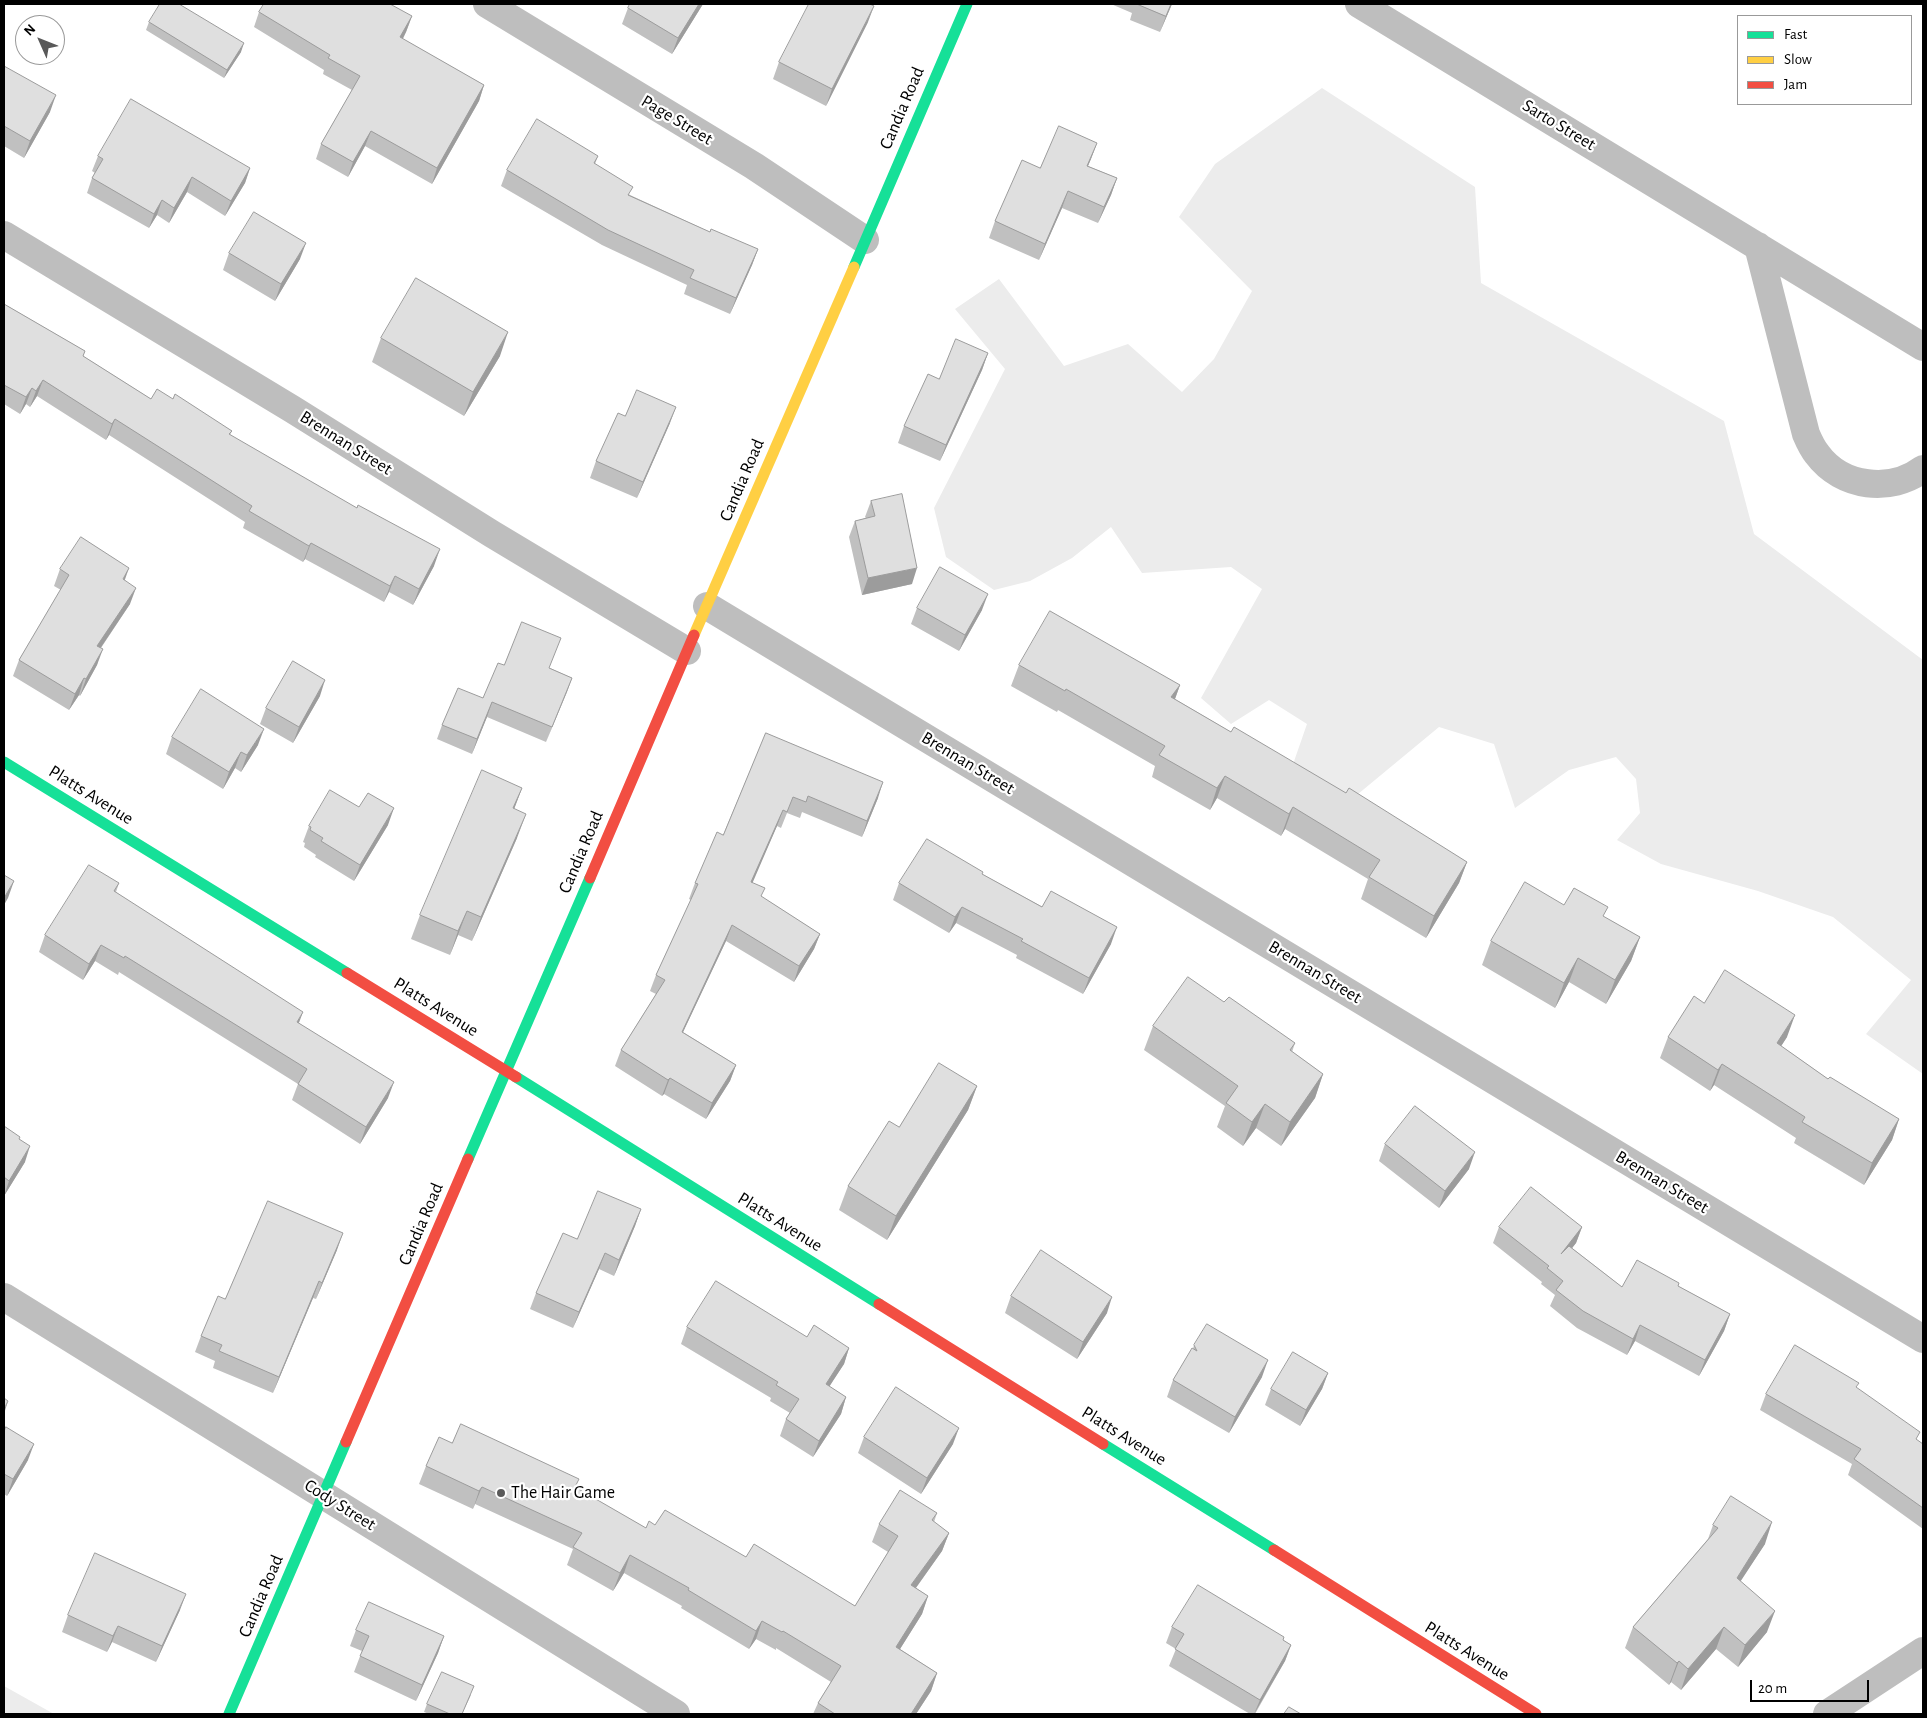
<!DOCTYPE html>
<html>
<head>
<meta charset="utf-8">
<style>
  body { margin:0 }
  #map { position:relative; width:1927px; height:1718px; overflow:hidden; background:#fff; font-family:"Alegreya Sans",sans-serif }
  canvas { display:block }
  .frame { position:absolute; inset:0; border:5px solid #000; pointer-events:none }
  .legend { position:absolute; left:1737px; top:15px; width:175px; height:90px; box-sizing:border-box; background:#fff; border:1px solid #999; margin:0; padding:6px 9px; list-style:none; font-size:15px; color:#000 }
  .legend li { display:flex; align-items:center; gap:10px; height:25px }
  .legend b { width:25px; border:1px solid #999 }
  .north { position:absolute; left:15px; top:15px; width:50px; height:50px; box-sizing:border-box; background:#fff; border:1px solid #999; border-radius:50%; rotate:314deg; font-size:14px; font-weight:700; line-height:20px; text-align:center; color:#000 }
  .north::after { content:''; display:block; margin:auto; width:18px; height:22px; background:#595959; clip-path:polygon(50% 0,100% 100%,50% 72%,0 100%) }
  .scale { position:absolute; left:1750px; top:1680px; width:119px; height:22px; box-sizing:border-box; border:2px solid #000; border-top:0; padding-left:6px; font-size:15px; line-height:18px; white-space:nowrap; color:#000; -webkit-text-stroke:4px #fff; paint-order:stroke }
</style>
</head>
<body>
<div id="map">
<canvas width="1927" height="1718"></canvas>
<div class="frame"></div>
<ul class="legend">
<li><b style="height:6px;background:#16e098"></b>Fast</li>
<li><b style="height:6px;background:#ffcf43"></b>Slow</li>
<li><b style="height:6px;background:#f24e42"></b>Jam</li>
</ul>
<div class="north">N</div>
<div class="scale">20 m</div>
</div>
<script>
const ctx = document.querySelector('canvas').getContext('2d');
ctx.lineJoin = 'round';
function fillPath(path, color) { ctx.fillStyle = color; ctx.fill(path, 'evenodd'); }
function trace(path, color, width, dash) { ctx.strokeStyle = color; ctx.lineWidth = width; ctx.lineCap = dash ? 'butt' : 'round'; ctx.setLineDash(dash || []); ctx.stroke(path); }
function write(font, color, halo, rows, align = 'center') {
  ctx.font = font + ' "Alegreya Sans",sans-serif'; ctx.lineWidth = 4.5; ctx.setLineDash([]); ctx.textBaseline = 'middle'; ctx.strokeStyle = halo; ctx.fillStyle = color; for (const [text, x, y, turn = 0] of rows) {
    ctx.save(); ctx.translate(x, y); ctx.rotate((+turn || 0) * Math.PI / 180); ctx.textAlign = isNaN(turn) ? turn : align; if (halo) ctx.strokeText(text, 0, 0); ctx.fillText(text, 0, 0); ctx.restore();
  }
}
fillPath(new Path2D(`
  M1322 88 1475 187 1481 283 1724 421 1754 534 1923 660V1074L1866 1034 1911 980 1833 917 1758 891 1661 864 1617 840 1640 813 1636 779 1616 757 1569 770 1515 808 1494 744 1439 727 1352 799 1291 770 1307 724 1269 700 1231 724 1201 698 1262 589 1231 567 1142 573 1111 527 1072 558 1030 581 994 590 946 557 934 508 1005 369 955 309 999 279 1064 366 1128 344 1182 392 1214 359 1252 291 1179 217 1215 164Z
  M4 1686 54 1714H4Z`), '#ececec');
trace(new Path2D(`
  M487 4 754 166 865 240
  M1359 4 1923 347
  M4 235 292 409 492 534 687 651
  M1758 246 1806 434C1809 441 1812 448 1817 454 1842 488 1891 493 1923 469
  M707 606 1923 1339
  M4 1297 676 1714
  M1827 1714 1923 1651`), '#bebebe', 28);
trace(new Path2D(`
  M854 267 967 4
  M4 762 347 973
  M516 1077 879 1304
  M468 1159 590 878
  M1103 1444 1274 1550
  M229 1714 346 1442`), '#16e098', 11);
trace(new Path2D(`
  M694 635 854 267`), '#ffcf43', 11);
trace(new Path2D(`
  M590 878 694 635
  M347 973 516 1077
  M879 1304 1103 1444
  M346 1442 468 1159
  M1274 1550 1536 1714`), '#f24e42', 11);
fillPath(new Path2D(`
  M703 4 672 54 622 24 628 8Z
  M1111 4H1172L1160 32 1130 20 1132 13Z
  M259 12 412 16 406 32 403 39 484 85 479 101 432 184 365 146 348 177 316 159 321 144 352 90 323 74 324 70 254 27Z
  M149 22 241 52 224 78 146 30Z
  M868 22 826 106 773 79 779 62Z
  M4 66 50 112 24 158 4 146Z
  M1097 143 1088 166 1117 178 1111 195 1098 223 1062 208 1039 260 989 238 995 221 1040 168Z
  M98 156 250 168 245 183 225 216 187 192 169 223 157 215 149 228 87 193 92 178 95 173 92 171Z
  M598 156 595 164 630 195 710 232 758 249 752 265 730 314 684 294 687 285 602 245 501 186 507 170Z
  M229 253 300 259 275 301 223 270Z
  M4 304 85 351 83 356 151 399H173L232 431 230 435 434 566 413 605 389 592 384 602 305 559 303 562 243 528 245 522 109 435 106 440 37 396 30 407 26 404 20 414 4 404Z
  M381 338 500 356 464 416 372 362Z
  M988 353 982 370 940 461 898 443 904 426 939 379Z
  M625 416 670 423 637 498 590 478 596 461Z
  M871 501 912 584 862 595 849 537 855 521 866 518 865 517Z
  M60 569 125 580 130 604 101 648 97 665 80 696 79 695 69 710 13 676 19 660 61 590 54 586Z
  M917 608 982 610 959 651 911 624Z
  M504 665 550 668 572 678 546 742 487 717 472 754 437 739 442 725 483 698Z
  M1019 665 1180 685 1175 699 1231 732 1346 793 1467 862 1459 883 1426 938 1361 899 1368 879 1285 829 1281 836 1217 798 1210 810 1152 777 1155 766 1058 710 1057 712 1011 686Z
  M320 696 293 743 260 724 266 708Z
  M766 733 878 798 862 837 802 812 800 818 787 813 781 828 777 826 752 882 762 897 820 934 814 949 794 982 726 941 683 1032 736 1065 730 1081 706 1119 664 1094 662 1096 615 1066 621 1050 656 994 650 991 656 975 691 900 689 899 695 883 723 835Z
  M172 737 258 745 241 772 235 768 223 789 166 754Z
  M522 788 514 809 517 838 472 941 458 935 450 955 411 939 420 915Z
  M388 825 354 881 315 857 316 855 304 847 305 843 303 842 309 826Z
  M982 874 1111 944 1083 994 1016 958 1017 955 956 923 949 933 893 900 899 883Z
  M119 883 116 892 299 1023 388 1098 360 1144 292 1100 298 1084 119 972 118 975 95 961 83 980 39 952 45 935Z
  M1564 905 1604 917 1640 937 1631 961 1606 1004 1569 982 1555 1008 1482 965 1491 941Z
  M1224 1002 1295 1043 1292 1052 1323 1074 1315 1098 1281 1146 1256 1128 1243 1146 1217 1127 1225 1106 1144 1050 1153 1026Z
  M1704 1003 1787 1037 1781 1046 1828 1079 1899 1119 1892 1140 1864 1185 1794 1143 1796 1138 1714 1085 1710 1091 1660 1058 1668 1037Z
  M977 1086 968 1110 887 1240 839 1210 848 1186 899 1127Z
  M4 1126 19 1139 25 1162 4 1196Z
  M1385 1144 1469 1169 1439 1208 1379 1161Z
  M641 1209 635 1226 614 1276 599 1269 573 1328 530 1309 536 1293 577 1239Z
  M1499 1227H1582L1576 1243 1572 1248 1622 1287 1678 1286 1730 1314 1724 1331 1699 1376 1635 1341 1627 1355 1577 1328 1550 1306 1555 1295 1541 1284 1542 1282 1493 1243Z
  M337 1250 316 1299 313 1298 273 1393 213 1368 215 1361 195 1352 201 1336 225 1299Z
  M1011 1296 1107 1313 1077 1359 1005 1313Z
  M687 1327 807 1337 849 1348 844 1364 829 1386 846 1397 841 1414 813 1457 780 1436 786 1419 790 1413 770 1401 771 1398 681 1344Z
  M1194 1345 1262 1377 1229 1433 1167 1397 1173 1380 1193 1349Z
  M1328 1373 1322 1389 1300 1426 1265 1405 1271 1389Z
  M1857 1388 1917 1440 1923 1444V1529L1848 1475 1852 1464 1760 1410 1766 1394Z
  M4 1432 28 1460 7 1496 4 1494Z
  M864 1437 953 1444 921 1494 858 1453Z
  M452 1443 575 1488 646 1528 655 1525 746 1557 855 1606 888 1552 872 1542 879 1524 937 1513 934 1522 949 1533 942 1551 916 1588 928 1596 922 1614 900 1649 937 1673 931 1691 916 1714H813L818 1703 831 1682 776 1648V1650L756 1639 749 1649 681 1608 682 1606 624 1573 613 1591 567 1565 573 1549 475 1504 473 1509 419 1484 426 1466Z
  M1713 1525 1765 1544 1740 1581 1767 1632 1738 1667 1716 1649 1681 1690 1671 1682 1669 1685 1625 1648 1633 1627 1708 1539Z
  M180 1610 156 1662 112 1642 107 1652 62 1632 68 1615Z
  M1172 1627 1283 1640 1291 1645 1285 1661 1255 1714H1250L1169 1666 1176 1649 1166 1643Z
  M356 1630 444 1636 438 1653 416 1701 354 1672 362 1651 350 1646Z
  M471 1695 462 1714H429L424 1712 427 1704Z`), '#c0c0c0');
fillPath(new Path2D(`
  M699 4H703L672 54 678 38Z
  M1171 4H1172L1160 32 1166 16Z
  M874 6 868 22 826 106 832 89Z
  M412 16 406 32 395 53 400 37Z
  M244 43 241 52 224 78 227 70Z
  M484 85 479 101 432 184 437 168Z
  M56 95 50 112 24 158 30 141Z
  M371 131 365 146 348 177 353 162Z
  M1097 143 1091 159 1081 182 1087 166Z
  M250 168 245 183 225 216 231 201Z
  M192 177 187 192 169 223 174 208Z
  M1117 178 1111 195 1098 223 1104 207Z
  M1068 191 1062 208 1039 260 1045 244Z
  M162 200 157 215 149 228 154 214Z
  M306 243 300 259 275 301 281 284Z
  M758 249 752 265 730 314 736 298Z
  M508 332 500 356 464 416 473 392Z
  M988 353 982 370 940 461 946 445Z
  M43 380 37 396 30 407 36 391Z
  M32 388 26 404 20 414 26 397Z
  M676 407 670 423 637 498 643 482Z
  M115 419 109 435 106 440 112 424Z
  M311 543 305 559 303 562 309 546Z
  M440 549 434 566 413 605 419 589Z
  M129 568 123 585V579Z
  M917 568 912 584 862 595 868 578Z
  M395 576 389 592 384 602 390 586Z
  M136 588 130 604 91 662 97 646Z
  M988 594 982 610 959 651 965 635Z
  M103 649 97 665 80 696 86 679Z
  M84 678 79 695 69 710 75 694Z
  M572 678 567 692 546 742 552 727Z
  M325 680 320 696 293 743 299 727Z
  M1180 685 1172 707 1171 697Z
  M492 702 487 717 472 754 477 739Z
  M264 729 258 745 241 772 247 755Z
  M241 752 235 768 223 789 229 772Z
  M1225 776 1217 798 1210 810 1217 788Z
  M883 782 878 798 862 837 867 821Z
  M522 788 513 812V808Z
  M1293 807 1285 829 1281 836 1289 814Z
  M394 808 388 825 354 881 360 865Z
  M783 810 777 826 746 898 751 882Z
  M526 814 517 838 472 941 481 917Z
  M1467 862 1459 883 1426 938 1434 916Z
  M14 881 8 898 4 905V898Z
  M962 907 956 923 949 933 955 917Z
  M467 911 458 935 450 955 458 931Z
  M732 925 726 941 676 1047 682 1032Z
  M1117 927 1111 944 1083 994 1089 978Z
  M820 934 814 949 794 982 799 966Z
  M1640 937 1631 961 1606 1004 1615 980Z
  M101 945 95 961 83 980 89 964Z
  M1578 958 1569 982 1555 1008 1564 983Z
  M303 1012 297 1028V1022Z
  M1795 1015 1787 1037 1769 1065 1777 1043Z
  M1722 1064 1714 1085 1710 1091 1718 1070Z
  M736 1065 730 1081 706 1119 712 1103Z
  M1323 1074 1315 1098 1281 1146 1290 1122Z
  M670 1078 664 1094 662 1096 668 1080Z
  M394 1082 388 1098 360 1144 366 1127Z
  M977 1086 968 1110 887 1240 896 1216Z
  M1265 1104 1256 1128 1243 1146 1252 1122Z
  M1899 1119 1892 1140 1864 1185 1872 1163Z
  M30 1146 25 1162 4 1196 9 1181Z
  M1475 1152 1469 1169 1439 1208 1445 1191Z
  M641 1209 635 1226 614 1276 619 1260Z
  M1582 1227 1576 1243 1555 1270 1561 1254Z
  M343 1233 337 1250 316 1299 322 1283Z
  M605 1253 599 1269 573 1328 579 1312Z
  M319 1281 313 1298 273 1393 279 1377Z
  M1112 1297 1107 1313 1077 1359 1083 1342Z
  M1730 1314 1724 1331 1699 1376 1705 1360Z
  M1640 1325 1635 1341 1627 1355 1633 1339Z
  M849 1348 844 1364 820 1401 826 1384Z
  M1268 1360 1262 1377 1229 1433 1235 1417Z
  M1328 1373 1322 1389 1300 1426 1306 1410Z
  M846 1397 841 1414 813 1457 819 1441Z
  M8 1401 4 1414V1409Z
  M959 1428 953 1444 921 1494 927 1478Z
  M34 1444 28 1460 7 1496 13 1479Z
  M482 1487 475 1504 473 1509 479 1491Z
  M1772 1522 1765 1544 1729 1599 1737 1578Z
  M949 1533 942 1551 905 1603 911 1585Z
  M630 1555 624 1573 613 1591 620 1573Z
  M186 1594 180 1610 156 1662 162 1646Z
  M928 1596 922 1614 890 1665 896 1647Z
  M1775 1611 1767 1632 1738 1667 1745 1645Z
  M762 1621 756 1639 749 1649 756 1631Z
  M118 1626 112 1642 107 1652 113 1636Z
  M1724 1627 1716 1649 1681 1690 1688 1669Z
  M444 1636 438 1653 416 1701 422 1685Z
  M1291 1645 1285 1661 1254 1714 1260 1700Z
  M1679 1661 1671 1682 1669 1685 1677 1663Z
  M937 1673 931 1691 916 1714H911Z`), '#9c9c9c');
const building = new Path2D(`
  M160 4H179L244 43 227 70 149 22Z
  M264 4H390L412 16 400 37 484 85 437 168 371 131 353 162 321 144 360 76 328 58 330 55 259 12Z
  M630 4H699L678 38 628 8Z
  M809 4H870L874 6 832 89 779 62Z
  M1137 4H1171L1166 16Z
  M4 66 56 95 30 141 4 126Z
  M131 99 250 168 231 201 192 177 174 208 162 200 154 214 92 178 103 159 98 156Z
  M537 119 598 156 594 163 633 187 628 195 710 232 711 229 758 249 736 298 690 278 694 270 608 230 507 170Z
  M1059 126 1097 143 1087 166 1117 178 1104 207 1068 191 1045 244 995 221 1022 160 1040 168Z
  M254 212 306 243 281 284 229 253Z
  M416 278 508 332 473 392 381 338Z
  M4 304 85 351 83 356 151 399 157 389 173 399 175 394 232 431 229 434 357 508 358 505 440 549 419 589 395 576 390 586 311 543 309 546 249 511 252 506 115 419 112 424 43 380 36 391 32 388 26 397 4 385Z
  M956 339 988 353 946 445 904 426 928 374 939 379Z
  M637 390 676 407 643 482 596 461 618 413 625 416Z
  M902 494 917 568 868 578 855 521 875 516 871 501Z
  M81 537 129 568 123 579 136 588 97 646 103 649 86 679 84 678 75 694 19 660 69 575 60 569Z
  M940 567 988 594 965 635 917 608Z
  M1050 611 1180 685 1171 697 1231 732 1234 727 1346 793 1349 788 1467 862 1434 916 1369 877 1380 860 1293 807 1289 814 1225 776 1217 788 1159 755 1165 746 1066 689 1065 691 1019 665Z
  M522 622 561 638 549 668 572 678 552 727 492 702 477 739 442 725 458 688 483 698 498 663 504 665Z
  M293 661 325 680 299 727 266 708Z
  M201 689 264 729 247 755 241 752 229 772 172 737Z
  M766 733 883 782 867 821 808 796 806 802 793 797 787 812 783 810 751 882 765 888 761 896 820 934 799 966 732 925 682 1032 736 1065 712 1103 670 1078 668 1080 621 1050 665 980 656 975 698 884 695 883 717 832 723 835Z
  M482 770 522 788 513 808 526 814 481 917 467 911 458 931 420 915Z
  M330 790 359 807 368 793 394 808 360 865 321 841 323 838 310 830 311 827 309 826Z
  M927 839 983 872 982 874 1042 907 1051 891 1117 927 1089 978 1021 941 1023 939 962 907 955 917 899 883Z
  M89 865 119 883 114 891 303 1012 297 1022 394 1082 366 1127 298 1084 307 1069 125 956 124 958 101 945 89 964 45 935Z
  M4 875 14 881 4 898Z
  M1525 882 1564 905 1574 888 1608 907 1603 916 1640 937 1615 980 1578 958 1564 983 1491 941Z
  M1725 970 1795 1015 1777 1043 1828 1079 1830 1077 1899 1119 1872 1163 1802 1122 1805 1117 1722 1064 1718 1070 1668 1037 1694 996 1704 1003Z
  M1188 977 1224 1002 1229 997 1295 1043 1290 1050 1323 1074 1290 1122 1265 1104 1252 1122 1226 1103 1238 1086 1153 1026Z
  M939 1063 977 1086 896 1216 848 1186 889 1121 899 1127Z
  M1415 1106 1475 1152 1445 1191 1385 1144Z
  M4 1126 20 1137 19 1139 30 1146 9 1181 4 1177Z
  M1531 1187 1582 1227 1561 1254 1569 1246 1622 1287 1637 1260 1679 1283 1678 1286 1730 1314 1705 1360 1640 1325 1633 1339 1583 1311 1556 1290 1563 1281 1547 1268 1549 1266 1499 1227Z
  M598 1191 641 1209 619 1260 605 1253 579 1312 536 1293 563 1233 577 1239Z
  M268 1201 343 1233 322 1283 319 1281 279 1377 219 1351 222 1345 201 1336 218 1296 225 1299Z
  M1041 1250 1112 1297 1083 1342 1011 1296Z
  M716 1281 807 1337 814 1325 849 1348 826 1384 846 1397 819 1441 786 1419 799 1399 776 1385 778 1382 687 1327Z
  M1207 1324 1268 1360 1235 1417 1173 1380 1192 1348 1197 1351 1194 1345Z
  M1795 1345 1859 1383 1856 1387 1920 1432 1916 1439 1923 1444V1508L1854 1459 1861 1449 1766 1394Z
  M1293 1352 1328 1373 1306 1410 1271 1389Z
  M896 1387 959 1428 927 1478 864 1437Z
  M4 1398 8 1401 4 1409Z
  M461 1424 579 1479 575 1487 646 1528 649 1521 655 1525 665 1510 746 1557 754 1544 855 1606 898 1536 879 1524 900 1490 937 1513 932 1520 949 1533 911 1585 928 1596 896 1647 937 1673 911 1714H835L818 1703 841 1666 783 1631 782 1632 762 1621 756 1631 688 1590 689 1588 630 1555 620 1573 573 1547 582 1533 482 1487 479 1491 426 1466 439 1437 452 1443Z
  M6 1427 34 1444 13 1479 4 1474V1432Z
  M1731 1496 1772 1522 1737 1578 1775 1611 1745 1645 1724 1627 1688 1669 1679 1661 1677 1663 1633 1627 1718 1528 1713 1525Z
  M95 1553 186 1594 162 1646 118 1626 113 1636 68 1615Z
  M1198 1585 1284 1637 1283 1640 1291 1645 1260 1700 1175 1649 1184 1634 1172 1627Z
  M369 1602 444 1636 422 1685 360 1656 369 1636 356 1630Z
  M442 1672 474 1686 462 1714H450L427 1704Z
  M1289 1707 1301 1714H1284Z`);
fillPath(building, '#dfdfdf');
trace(building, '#9c9c9c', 1);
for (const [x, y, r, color] of [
  [501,1493,5,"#595959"]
]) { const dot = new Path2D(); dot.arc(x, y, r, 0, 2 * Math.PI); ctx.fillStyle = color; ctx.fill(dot); trace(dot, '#fff', 2); }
write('18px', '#000', '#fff', [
  ["Candia Road",902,108,-67],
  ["Page Street",677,120,31],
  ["Sarto Street",1559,125,31],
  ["Brennan Street",346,443,32],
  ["Candia Road",742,480,-67],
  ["Brennan Street",968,763,31],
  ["Platts Avenue",91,795,32],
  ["Candia Road",581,852,-67],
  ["Brennan Street",1315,972,31],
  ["Platts Avenue",436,1007,32],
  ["Brennan Street",1662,1182,31],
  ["Platts Avenue",780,1222,32],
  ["Candia Road",421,1224,-67],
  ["Platts Avenue",1124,1436,32],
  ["Cody Street",340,1505,32],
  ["Candia Road",261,1596,-67],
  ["Platts Avenue",1467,1651,32]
]);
write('18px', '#000', '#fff', [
  ["The Hair Game",511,1493]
], 'left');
</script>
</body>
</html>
